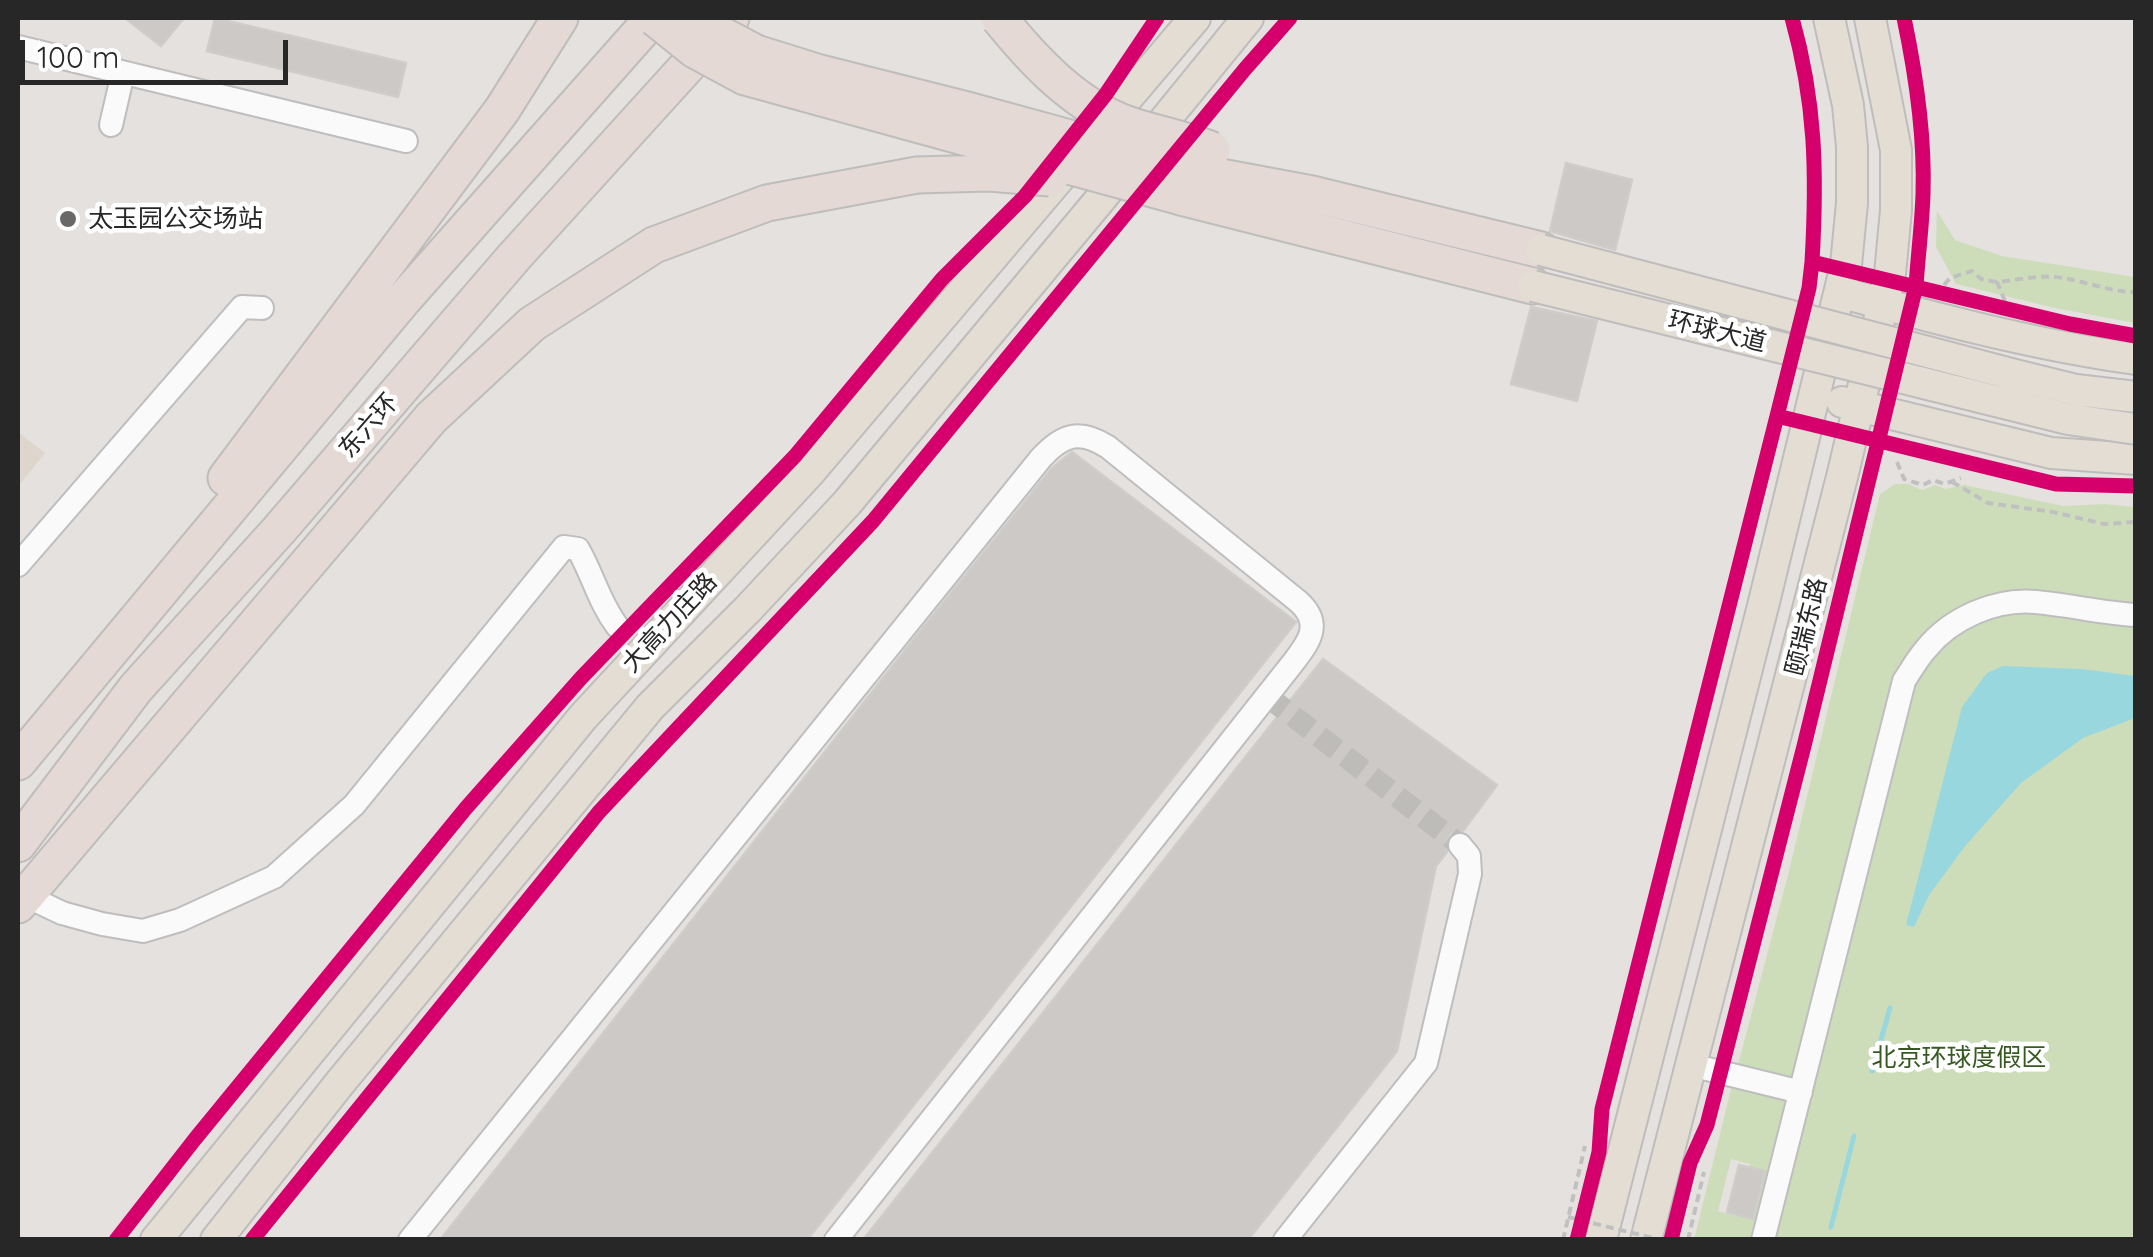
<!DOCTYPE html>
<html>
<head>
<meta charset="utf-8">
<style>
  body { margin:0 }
  #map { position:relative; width:2153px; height:1257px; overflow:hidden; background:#e4e1de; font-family:Quicksand,sans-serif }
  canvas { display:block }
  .frame { position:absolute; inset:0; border:20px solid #272727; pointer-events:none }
  .scale { position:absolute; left:20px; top:40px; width:268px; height:45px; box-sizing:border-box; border:5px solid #272727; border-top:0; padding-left:12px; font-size:30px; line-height:35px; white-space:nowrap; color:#272727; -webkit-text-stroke:8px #fff; paint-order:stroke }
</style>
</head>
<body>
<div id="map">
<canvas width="2153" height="1257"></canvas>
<div class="frame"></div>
<div class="scale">100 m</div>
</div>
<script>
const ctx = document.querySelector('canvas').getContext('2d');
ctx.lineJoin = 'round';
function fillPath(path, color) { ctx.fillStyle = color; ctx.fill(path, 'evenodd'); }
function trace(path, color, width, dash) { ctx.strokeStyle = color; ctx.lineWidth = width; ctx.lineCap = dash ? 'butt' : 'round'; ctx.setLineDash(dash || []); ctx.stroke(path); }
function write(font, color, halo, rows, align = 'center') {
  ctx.font = font + ' Quicksand,"Noto Sans SC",sans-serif'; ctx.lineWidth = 9; ctx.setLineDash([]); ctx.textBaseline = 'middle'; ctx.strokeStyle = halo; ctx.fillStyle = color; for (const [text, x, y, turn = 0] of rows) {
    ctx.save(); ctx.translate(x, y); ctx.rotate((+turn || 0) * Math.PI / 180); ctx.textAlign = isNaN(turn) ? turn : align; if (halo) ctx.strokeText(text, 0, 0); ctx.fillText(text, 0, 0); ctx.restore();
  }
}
fillPath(new Path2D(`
  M18 432 45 453 18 487Z`), '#ded6cd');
fillPath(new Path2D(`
  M1937 211 1955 240 2002 256 2135 277V323L2055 308 1956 284 1936 247Z
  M1895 484H1908L1922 490 1935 485 1945 489 1964 485 2063 506 2105 504 2135 507V1239L1694 1240 1732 1085 1758 1092 1767 1097 1773 1072 1738 1065 1788 875 1880 494ZM1731 1159 1750 1164 1736 1216 1718 1211Z`), '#cdddba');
fillPath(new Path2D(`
  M2003 666 2082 669 2135 676V718L2083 738 2021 783 1966 845 1929 895 1914 927 1906 925 1962 707 1987 673Z`), '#99d7de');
trace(new Path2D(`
  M1872 1071 1890 1008
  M1831 1227 1854 1136`), '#99d7de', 5);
const building = new Path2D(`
  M125 18H184L161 46Z
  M215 18 406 63 398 97 207 51Z
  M1566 163 1632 180 1615 250 1550 231Z
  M1531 307 1597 321 1577 401 1511 384Z
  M1072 452 1296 622 807 1240H440L913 640 1052 468Z
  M1323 659 1497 785 1463 831 1450 834 1446 841 1447 852 1436 866 1397 1051 1248 1240H863Z
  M1739 1165 1765 1171 1753 1219 1727 1212Z`);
fillPath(building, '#ccc9c7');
trace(building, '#cfcdca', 2.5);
trace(new Path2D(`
  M1267 696 1460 845`), '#bebcb9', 22, [22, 11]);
const minor = new Path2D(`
  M18 47 406 141
  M111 125 123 73
  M18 565 242 307 262 308
  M41 903 62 913 102 924 143 931 180 920 274 877 354 805 564 547 578 549C593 575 599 602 617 626
  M1691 1065 1801 1092
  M410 1240 1041 458C1063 434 1080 429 1108 447L1299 602C1323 624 1309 642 1292 664L836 1240
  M1285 1240 1426 1063 1470 874 1469 856 1460 845
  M1763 1240 1904 681C1911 670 1918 658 1926 649 1951 618 1996 598 2036 602 2069 605 2102 613 2136 615`);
const major = new Path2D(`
  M1840 292C1937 319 2035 345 2136 359
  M1842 402 2051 453 2136 459
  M156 1240 583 717 809 473 1195 18
  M216 1240 339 1084 650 707 748 609 847 503 1098 202 1248 18
  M1601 1240 1764 602 1846 265 1852 203V147L1848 105 1829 18
  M1646 1240 1843 473 1890 274 1896 210V150L1870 18`);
const highway = new Path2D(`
  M1194 172 1312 194 1541 250
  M1181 197 1533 286
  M226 478 502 110 560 18
  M18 762 403 300 653 18
  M18 844 136 688 279 530 514 257 731 18
  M18 905 431 418 532 324 654 245 767 203 917 175`);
trace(minor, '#bfbebe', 26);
trace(major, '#bebdbc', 34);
trace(highway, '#bebdbc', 39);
trace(new Path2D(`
  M1944 285 1950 278 1972 271 1981 279 1997 282
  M2005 301 1997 282C2018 280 2042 274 2063 278 2087 282 2111 292 2136 292
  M1897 462 1904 479 1923 485 1933 480 1945 484 1961 478
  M1952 482 1988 503 2053 512 2104 524 2136 522
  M1563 1240 1585 1146
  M1688 1240 1704 1172`), '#c1c0c0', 4, [8, 5]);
trace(minor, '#fbfafa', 22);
trace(major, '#e3ddd4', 30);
trace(highway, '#e5d9d5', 35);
const majorBridge = new Path2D(`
  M1541 250 2015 375 2076 390 2136 397
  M1533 286 2068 419 2136 429`);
const highwayBridge = new Path2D(`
  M655 18 695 50 745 77 1181 197
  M693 18 699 23 756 53 820 73 967 110 1194 172
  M999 18C1033 60 1076 107 1130 125 1157 134 1185 139 1212 150
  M917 175 989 173 1050 178`);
trace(majorBridge, '#bebdbc', 34, []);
trace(highwayBridge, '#bebdbc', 39, []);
trace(new Path2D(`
  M1568 1217 1661 1240`), '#c1c0c0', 4, [8, 5]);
trace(majorBridge, '#e3ddd4', 30);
trace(highwayBridge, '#e5d9d5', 35);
trace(new Path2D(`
  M1792 18C1816 103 1817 175 1812 262
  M2136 336 2070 324 1812 262 1809 288 1777 416 2056 484 2136 486
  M116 1240 195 1139 466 808 581 678 795 456 942 279 1025 196 1106 94 1157 18
  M252 1240 599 812 873 521 1245 69 1290 18
  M1577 1240 1599 1152 1602 1109 1777 416
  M1671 1240 1690 1163 1707 1125 1804 746 1916 286C1918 255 1922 225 1923 194 1925 135 1916 75 1904 18`), '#d6006c', 15);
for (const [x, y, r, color] of [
  [68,219,10,"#696867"]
]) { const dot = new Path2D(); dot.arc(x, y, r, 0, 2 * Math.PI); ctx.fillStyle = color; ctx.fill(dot); trace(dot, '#fff', 4); }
write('25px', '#272727', '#fff', [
  ["太玉园公交场站",88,219]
], 'left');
write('25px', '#272727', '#fff', [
  ["环球大道",1717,332,14],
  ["东六环",369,426,-49],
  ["大高力庄路",670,623,-47],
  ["颐瑞东路",1807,627,-76]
]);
write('25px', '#365a21', '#fff', [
  ["北京环球度假区",1959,1058]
]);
</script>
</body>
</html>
